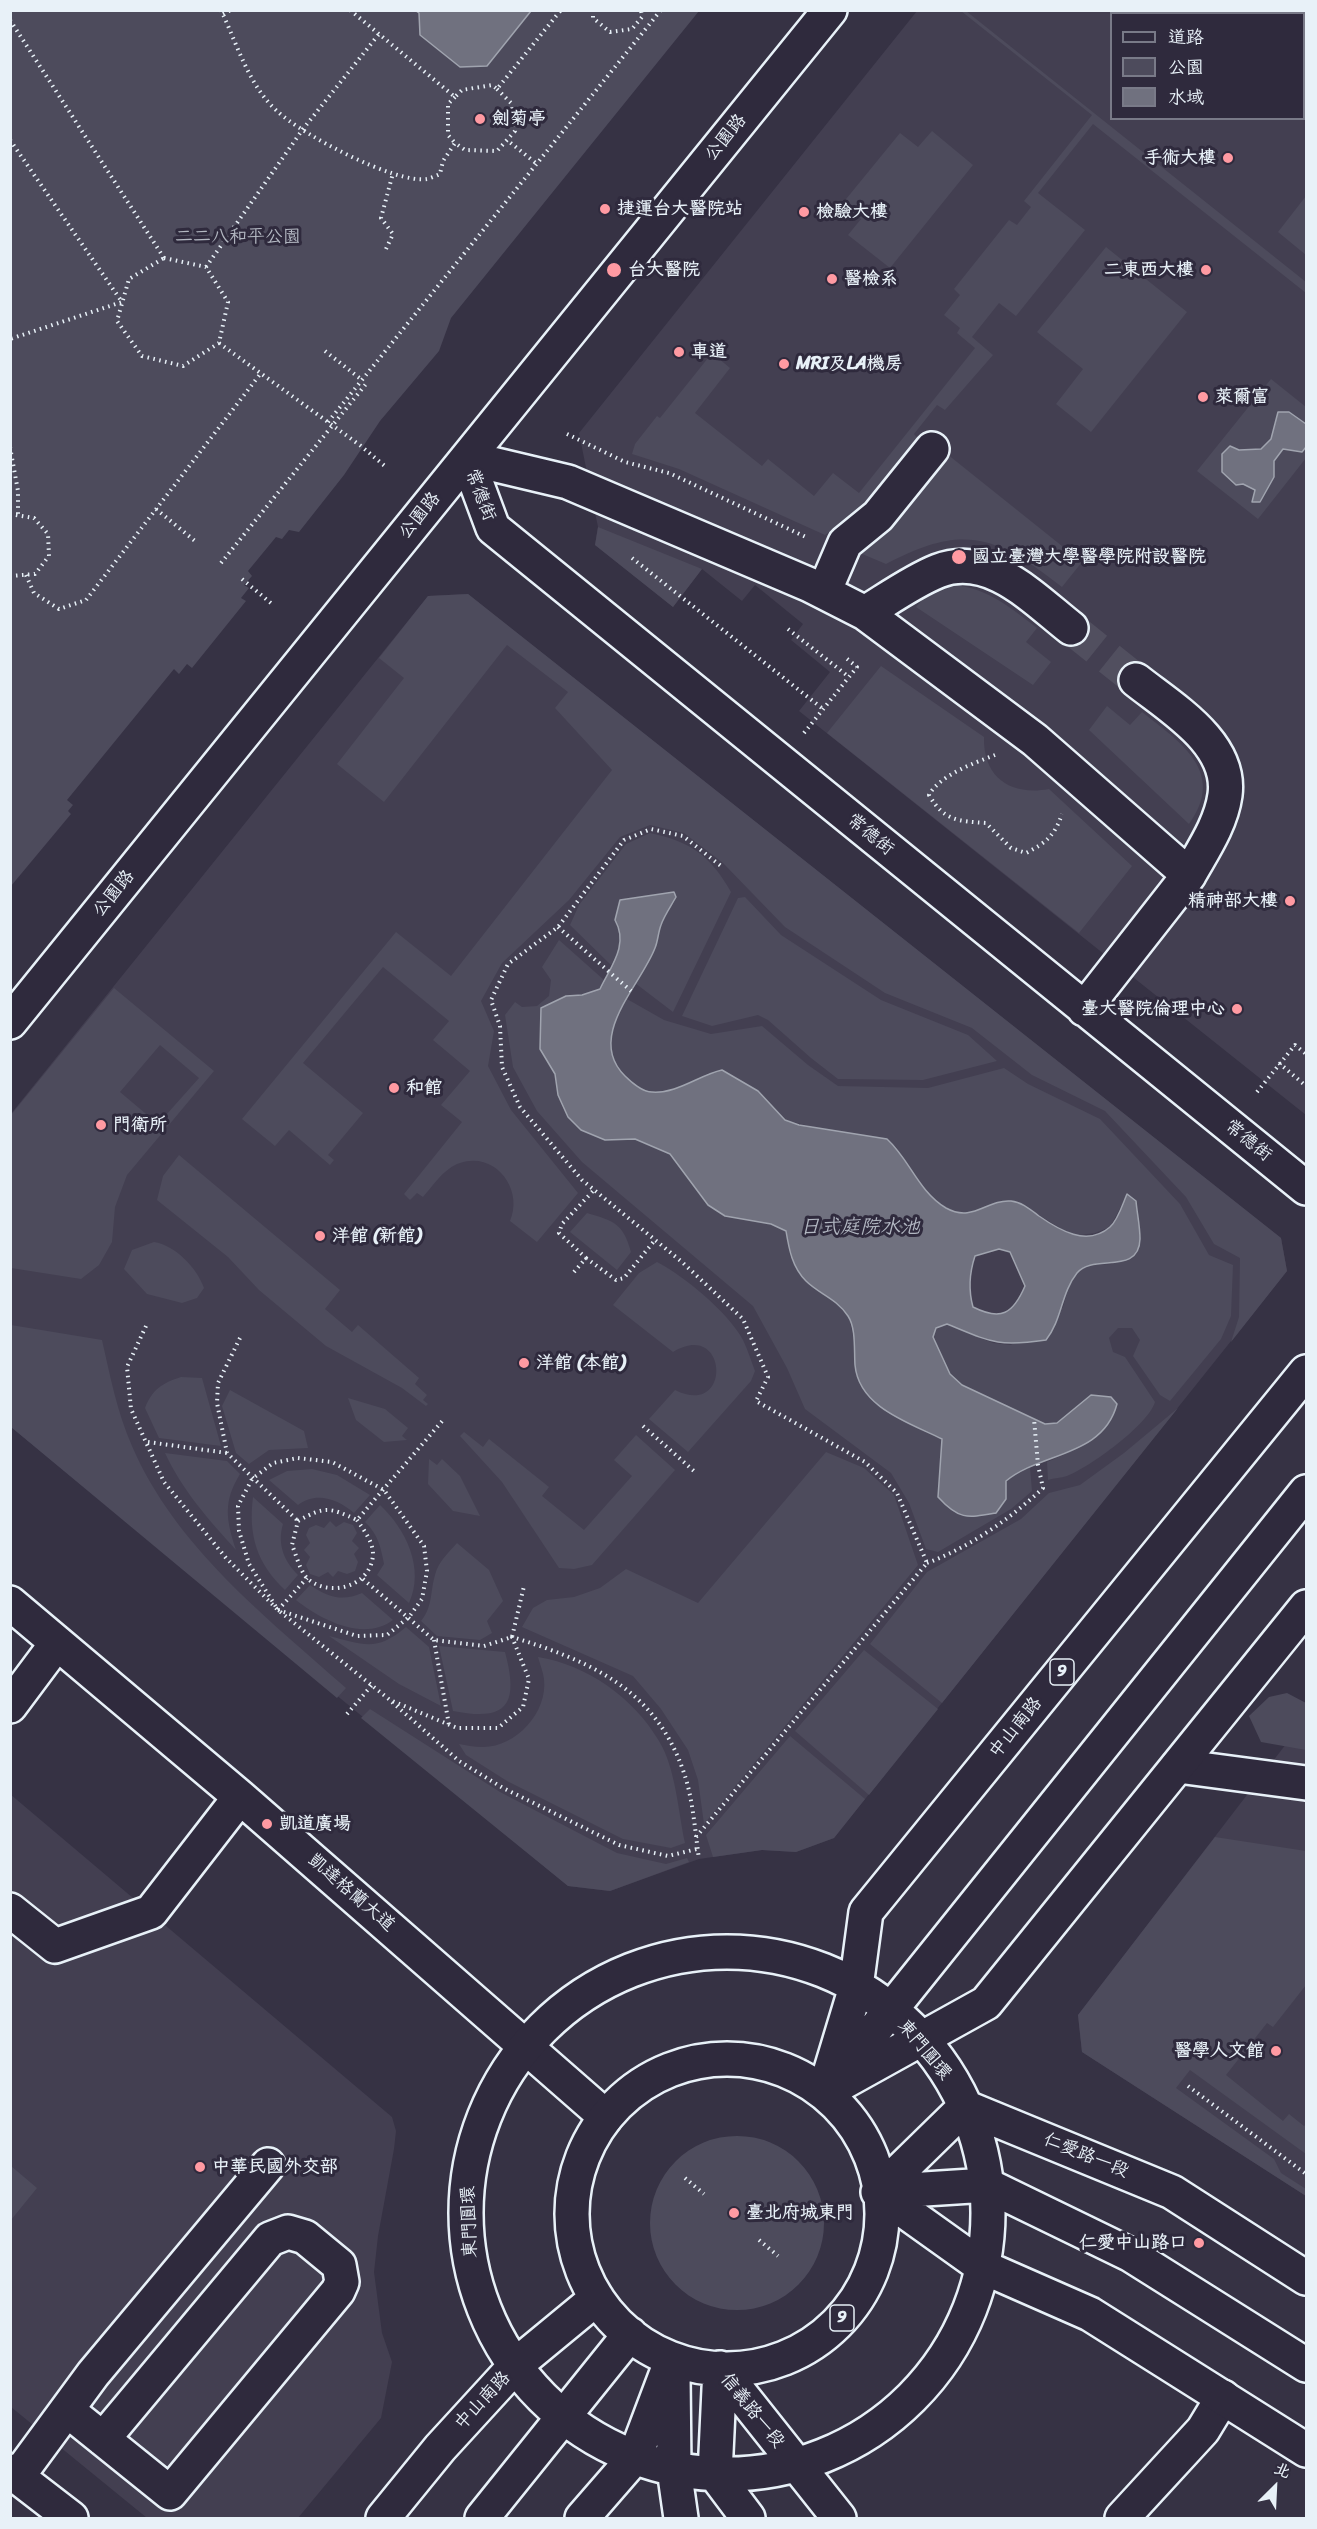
<!DOCTYPE html>
<html>
<head>
<meta charset="utf-8">
<style>
  body { margin:0 }
  #map { position:relative; width:1317px; height:2529px; overflow:hidden; background:#363244; font-family:Sriracha,"LXGW WenKai TC",sans-serif }
  canvas { display:block }
  .frame { position:absolute; inset:0; border:12px solid #e8f1f8; pointer-events:none }
  .legend { position:absolute; left:1110px; top:12px; width:195px; height:108px; box-sizing:border-box; background:#2f2a3d; border:2px solid #797a88; margin:0; padding:8px 10px; list-style:none; font-size:18px; color:#e8f1f8 }
  .legend li { display:flex; align-items:center; gap:12px; height:30px }
  .legend b { width:30px; border:2px solid #797a88 }
  .north { position:absolute; left:1245px; top:2457px; width:60px; height:60px; -webkit-text-stroke:4px #2f2a3d; paint-order:stroke; rotate:24deg; font-size:16px; font-weight:700; line-height:24px; text-align:center; color:#e8f1f8 }
  .north::after { content:''; display:block; margin:auto; width:21px; height:27px; background:#e8f1f8; clip-path:polygon(50% 0,100% 100%,50% 72%,0 100%) }
</style>
</head>
<body>
<div id="map">
<canvas width="1317" height="2529"></canvas>
<div class="frame"></div>
<ul class="legend">
<li><b style="height:8px;background:#2f2a3d"></b>道路</li>
<li><b style="height:16px;background:#4d4b5c"></b>公園</li>
<li><b style="height:16px;background:#70717f"></b>水域</li>
</ul>
<div class="north">北</div>
</div>
<script>
const ctx = document.querySelector('canvas').getContext('2d');
ctx.lineJoin = 'round';
function fillPath(path, color) { ctx.fillStyle = color; ctx.fill(path, 'evenodd'); }
function trace(path, color, width, dash) { ctx.strokeStyle = color; ctx.lineWidth = width; ctx.lineCap = dash ? 'butt' : 'round'; ctx.setLineDash(dash || []); ctx.stroke(path); }
function write(font, color, halo, rows, align = 'center') {
  ctx.font = font + ' Sriracha,"LXGW WenKai TC",sans-serif'; ctx.lineWidth = 6; ctx.setLineDash([]); ctx.textBaseline = 'middle'; ctx.strokeStyle = halo; ctx.fillStyle = color; for (const [text, x, y, turn = 0] of rows) {
    ctx.save(); ctx.translate(x, y); ctx.rotate((+turn || 0) * Math.PI / 180); ctx.textAlign = isNaN(turn) ? turn : align; if (halo) ctx.strokeText(text, 0, 0); ctx.fillText(text, 0, 0); ctx.restore();
  }
}
fillPath(new Path2D(`
  M917 11H1306V1115L799 711 830 672 791 640 803 624 755 585 742 601 702 569 673 607 595 545 598 527 579 433ZM1112 14H1304V118H1112Z
  M468 594 1281 1238 1287 1271 834 1838 796 1852 762 1850 699 1859 610 1891 568 1886 11 1427 10 1115 428 596Z
  M1306 1718V2196L1082 2052 1078 2015Z
  M10 1794 392 2117 396 2131 394 2149 378 2236 374 2272 382 2333 392 2362 381 2418 298 2518H147L11 2407Z`), '#433f51');
fillPath(new Path2D(`
  M11 11H699L451 318 439 351 380 421 344 475 299 532 289 530 282 539 276 537 248 571 252 576 244 585 249 588 241 598 246 601 192 668 187 664 179 674 174 669 67 800 73 805 68 811 71 814 11 886Z
  M961 11H966L1306 282V293L1093 124 1038 193 1085 230 1016 316 999 303 972 337 993 355 945 410 937 405 914 434 918 439 864 506 825 535 679 469 632 454 635 444 657 416 660 418 712 353 730 368 695 413 762 466 768 459 814 496 833 473 859 493 975 348 957 333 960 328 944 315 960 295 954 289 1009 220 1017 225 1031 207 1024 201 1092 115Z
  M932 131 973 165 890 268 848 235 861 219 842 204 900 133 918 147Z
  M1306 196V255L1278 232Z
  M1106 247 1187 312 1091 432 1056 404 1083 369 1037 332Z
  M1271 379 1306 407V424L1289 412 1275 422 1271 439 1261 449 1239 450 1243 484 1255 491 1252 502 1260 501 1274 477V461L1283 448 1302 451 1306 447V458L1258 519 1197 471Z
  M947 454 1082 562 1062 587C996 535 963 523 886 564L855 551 897 517Z
  M598 527 702 569 673 607 595 545Z
  M955 585C989 589 1011 608 1037 628L1026 642 1051 662 1033 685 916 607 924 598Z
  M468 594 1281 1238 1287 1271 1231 1342 1239 1317 1240 1258 1214 1244 1186 1197 1105 1111 1032 1075 972 1028 885 993 785 927 723 863 684 833 650 825 620 837 569 900 502 963 481 1001 494 1031 488 1066 511 1110 578 1193 537 1242 510 1221C524 1189 495 1151 460 1163 444 1168 433 1186 423 1197L417 1193 410 1200 404 1194 462 1122 441 1105 470 1071 433 1040 449 1021 383 967 303 1063 363 1113 328 1155 334 1160 330 1165 289 1130 275 1146 242 1119 396 932 451 976 612 770 555 708 568 692 507 645 384 802 337 764 404 678 379 658 428 596Z
  M881 666 984 737C983 778 1011 796 1049 789L1132 866 1079 933 827 733Z
  M1107 706 1130 725 1142 712C1180 742 1227 772 1189 824L1089 730Z
  M650 833C691 842 710 855 731 892L673 1012 635 983 655 948 661 925 675 897 621 931 620 948 611 965 570 925 579 905 626 844Z
  M745 897 781 935 881 1000 968 1035 997 1061 923 1080 838 1079 811 1058 768 1020 758 1015 712 1026 682 1016 738 898Z
  M559 940 604 980 600 989 582 995 566 996 540 1049 555 1074 558 1095 581 1130 605 1140 635 1139 670 1155 708 1205 725 1216 771 1224 786 1231 790 1256 806 1281 833 1298 849 1317 853 1336 886 1412 942 1439 938 1497 1006 1499 1005 1482 1018 1471 1030 1467 1032 1491 1011 1509 938 1552 926 1549 909 1503 891 1473 805 1409 787 1368 753 1306 582 1162 537 1111 513 1067 505 1015 515 1002 522 1007 537 1006 549 996 551 980 542 967Z
  M114 988 214 1071 127 1175 115 1207 112 1242 99 1265 81 1279 11 1268V1115ZM160 1045 199 1078 158 1124 120 1092Z
  M627 999 664 1020 711 1034 762 1026 808 1065 838 1086 928 1088 1004 1068 1028 1084 1100 1119 1180 1204 1209 1255 1233 1265 1231 1316 1221 1339 1170 1401 1160 1395 1133 1356 1140 1340 1132 1328H1118L1109 1338 1113 1352 1125 1357 1155 1402C1148 1425 1090 1467 1067 1476 1061 1478 1054 1478 1048 1480L1047 1462C1077 1449 1093 1442 1114 1415L1091 1395 1057 1423 1045 1424 962 1385 950 1374 933 1337 936 1328 947 1324 993 1343 1011 1345 1063 1307 1069 1285 1079 1270 1092 1265 1112 1264 1127 1195 1110 1227 1095 1233 1073 1236 1021 1204 1010 1201 966 1214 948 1209 925 1193 896 1147 785 1120 758 1091 709 1073C692 1081 671 1094 652 1092 634 1091 610 1065 610 1047 609 1031 619 1012 627 999Z
  M179 1155 340 1290 325 1309 352 1332 358 1325 419 1378 415 1384 427 1395 423 1400 428 1404 426 1406 402 1388 326 1346 259 1290 228 1257 157 1200 163 1176Z
  M587 1213C614 1221 623 1223 631 1252L617 1270 570 1232Z
  M154 1242C175 1245 197 1268 204 1288L197 1298 182 1303 147 1294 124 1269 132 1250Z
  M657 1262C683 1275 729 1313 743 1340 748 1350 751 1361 755 1371L751 1381 688 1452 649 1419 675 1390C733 1419 728 1318 673 1352L613 1305 639 1273Z
  M11 1325 102 1340C110 1375 117 1412 132 1446 175 1546 266 1617 346 1688L337 1698 11 1427Z
  M181 1377 202 1378 221 1446 159 1438 145 1408C152 1390 162 1383 181 1377Z
  M230 1390 304 1431 308 1448 269 1450 249 1464 236 1453 222 1406Z
  M348 1398 385 1409 408 1428 402 1436 407 1440 384 1442 356 1420Z
  M1178 1408 942 1703 870 1644 927 1572 1021 1519 1049 1493 1080 1485 1124 1453Z
  M464 1432 483 1447 489 1439 549 1487 542 1496 584 1530 632 1476 614 1460 636 1435 675 1470 592 1565 574 1569 559 1568 502 1482 460 1436Z
  M826 1452 864 1468 894 1495 918 1565 704 1824 698 1780 688 1750 661 1709 633 1676 522 1627 533 1608 547 1600 574 1597 600 1588 626 1569 698 1603Z
  M165 1453 227 1461 240 1474C223 1502 226 1519 236 1550 209 1520 182 1490 165 1453Z
  M429 1459 437 1465 442 1459 460 1476 480 1516 453 1511 428 1484Z
  M312 1469 337 1475 370 1495 354 1513C338 1499 316 1491 298 1505L269 1480 287 1471Z
  M253 1497 283 1524C277 1544 284 1561 298 1575L285 1590C257 1564 248 1535 253 1497Z
  M380 1505C406 1529 425 1569 409 1603L377 1575 384 1564C381 1548 378 1534 365 1522Z
  M330 1521 336 1527 344 1522 353 1525 357 1533 352 1541 359 1548 354 1554 358 1562 355 1571 347 1574 338 1571 333 1577 328 1572 319 1577 310 1574 306 1565 310 1557 304 1550 310 1543 306 1535 309 1528 316 1525 324 1528Z
  M457 1543 489 1570 503 1601 487 1621 492 1633 480 1640 437 1636 421 1621C433 1606 430 1592 435 1575 438 1562 449 1552 457 1543Z
  M310 1585C328 1597 342 1602 362 1593L393 1620C364 1642 321 1620 296 1600Z
  M406 1627 429 1647 441 1706 399 1684 329 1636C365 1645 376 1652 406 1627Z
  M439 1646 505 1652C519 1704 508 1722 453 1711Z
  M864 1650 938 1709 869 1795 795 1731Z
  M538 1657C587 1665 633 1697 659 1741 676 1769 678 1811 685 1843L671 1848 623 1839 507 1781 466 1755 459 1744C466 1745 474 1747 482 1747 515 1748 548 1713 544 1679 543 1672 540 1664 538 1657Z
  M1287 1693 1306 1703V1750L1261 1742 1249 1716 1269 1697Z
  M370 1709 500 1792 617 1853 666 1864 687 1858 689 1862 610 1891 568 1886 361 1718Z
  M790 1736 865 1799 834 1838 796 1852 762 1850 713 1857 706 1835Z
  M1215 1837 1306 1851V1985L1273 2027 1267 2023 1226 2075 1283 2121 1289 2114 1304 2126 1306 2124V2154L1190 2070 1176 2088 1274 2159 1281 2173 1306 2189V2196L1082 2052 1078 2015Z
  M650 2223a87 87 0 1 1 174 0a87 87 0 1 1-174 0Z
  M11 2166 37 2188 11 2220Z`), '#4d4b5c');
const water = new Path2D(`
  M416 11H531L487 66 460 67 420 35 419 13Z
  M1278 412H1289L1306 424V447L1302 452 1283 449 1274 461V477L1260 502H1252L1255 490 1243 484 1236 485 1222 472V454L1230 446 1239 450 1261 449 1271 439Z
  M674 892 676 897C671 906 664 916 661 925 658 933 658 941 655 948 641 985 585 1037 625 1076 631 1082 643 1092 652 1092 677 1094 699 1075 722 1070L758 1091 785 1120 799 1125 887 1139C910 1160 918 1191 946 1208 973 1223 987 1199 1011 1201 1022 1202 1031 1210 1039 1216 1059 1230 1087 1247 1110 1227 1118 1220 1123 1203 1127 1194L1136 1201C1137 1213 1140 1226 1140 1239 1139 1276 1093 1253 1077 1273 1061 1293 1062 1320 1046 1340 997 1347 991 1342 947 1324L936 1328 933 1337 950 1374 962 1385 1045 1424 1057 1423 1091 1395 1111 1397 1117 1404C1103 1457 1041 1452 1006 1481V1499L996 1513C967 1518 959 1520 938 1497L942 1439C910 1423 859 1408 855 1365 854 1350 856 1328 848 1316 836 1298 819 1294 806 1281 792 1267 789 1249 786 1231L771 1224 725 1216 708 1205 670 1154 635 1139 605 1140 581 1130 568 1117 558 1095 555 1074 540 1049 541 1008 566 996 582 995 600 989C611 966 629 945 615 920L620 900ZM999 1249 1010 1252 1025 1286C1013 1314 1001 1321 973 1307 968 1289 969 1274 975 1256Z`);
fillPath(water, '#70717f');
trace(water, '#a0a4af', 1.5);
trace(new Path2D(`
  M1071 628 1136 680`), '#514f5f', 33, [33, 16]);
const minor = new Path2D(`
  M467 458 493 528 1306 1188
  M467 458 568 482 810 585 865 613 1035 740 1189 875 1084 1009
  M824 592 845 543 878 516 932 449
  M865 613C888 599 913 581 938 571 990 551 1034 599 1071 628
  M1136 680C1171 708 1232 743 1225 795 1221 824 1203 850 1189 875
  M10 1022 830 10
  M10 1603 240 1797 606 2117
  M10 1706 57 1643
  M1178 1766 1306 1783
  M10 1910 55 1946 151 1912 240 1797
  M67 2410 170 2493 338 2291 342 2282 339 2265 305 2237 288 2232 270 2239 103 2439
  M10 2471 71 2518
  M18 2476 93 2374 268 2165
  M1122 2518 1203 2430 1223 2397`);
const major = new Path2D(`
  M466 2213a261 261 0 1 1 522 0a261 261 0 1 1-522 0Z
  M572 2214a155 155 0 1 1 310 0a155 155 0 1 1-310 0Z
  M836 2078 1306 1492
  M840 2084 986 2003 1306 1607
  M824 2093 856 1987 866 1912 1306 1372
  M965 2107 1172 2192 1306 2278
  M878 2192 983 2267 1090 2314 1306 2450
  M878 2192 987 2185 1131 2255 1306 2365
  M878 2192 965 2107
  M720 2368 839 2518
  M720 2368 715 2474 748 2518
  M673 2375 674 2469 681 2518
  M383 2518 440 2448 517 2364 597 2298
  M482 2518 630 2334
  M582 2518 635 2457 672 2359`);
trace(minor, '#e8f1f8', 38);
trace(major, '#e8f1f8', 38);
trace(new Path2D(`
  M221 10C237 44 249 86 277 111 301 134 395 184 427 179 431 178 436 176 440 174L443 161 455 143 465 150 497 151 507 140 537 164
  M350 10 455 97 462 90 492 85 497 89 561 10
  M593 10V18L610 32 632 29 642 17 641 10
  M223 14 231 10
  M10 20 164 258
  M497 89 511 103 515 131 507 140
  M455 97 448 104V135L455 143
  M10 140 122 302 10 339
  M386 249 393 234 381 218 393 173
  M164 258 206 267 228 302 219 343 183 366 142 356 117 321 129 279Z
  M206 267 303 129 379 34
  M219 343 361 446 386 467
  M325 351 362 380
  M328 422 661 10
  M567 434 625 462 669 473 808 538
  M10 447 18 491V515
  M156 509 195 541
  M10 514 34 518 48 534 49 556 35 574 10 576
  M632 558 823 709
  M221 563 366 384
  M26 575 34 593 59 609 86 600 261 373
  M242 579 272 604
  M788 629 849 677
  M804 733 857 667 846 658
  M995 755C974 763 940 775 929 795 944 821 958 821 986 823L1011 848 1026 853C1046 843 1055 835 1062 814
  M558 927 631 991
  M1279 1063 1306 1086
  M1257 1092 1295 1045 1306 1054
  M586 1258 616 1280 624 1278 655 1240
  M574 1272 586 1258 559 1233 562 1224 594 1190
  M146 1326 127 1367 131 1409 164 1482 226 1558 278 1610 390 1700 457 1728H498L523 1707 529 1679 512 1637C590 1661 656 1689 684 1773 693 1799 695 1831 699 1859
  M240 1338 218 1383 217 1403 227 1453 298 1521
  M643 1426 694 1471
  M148 1442 227 1453
  M298 1458 332 1462 384 1490 424 1546 427 1571 422 1599 409 1617 387 1635 357 1636 278 1610 249 1564 239 1531 238 1506 252 1479 273 1463Z
  M357 1520C364 1530 373 1542 373 1554 372 1586 330 1598 308 1579 300 1572 296 1554 292 1545L298 1521C325 1506 329 1507 357 1520L444 1419
  M927 1563C970 1547 1010 1519 1043 1488L1038 1465 1034 1419
  M363 1579 434 1640 484 1646 512 1637 524 1586
  M278 1610 307 1578
  M434 1640 449 1725
  M392 1702 459 1761 503 1788 619 1845 668 1856 697 1849
  M347 1714 372 1685
  M696 1837 927 1563 897 1493 865 1462 756 1401 768 1377 743 1319 682 1262 582 1180 520 1107 502 1067 500 1026 491 1000 508 964 558 927 624 840 651 829 683 836 721 866
  M1188 2086 1306 2174
  M685 2178 704 2194
  M759 2240 778 2256`), '#e8f1f8', 4, [1.5, 4.5]);
trace(minor, '#2f2a3d', 33);
trace(major, '#2f2a3d', 33);
for (const [x, y, r, color] of [
  [480,119,6,"#ff9aa2"],
  [1228,158,6,"#ff9aa2"],
  [605,209,6,"#ff9aa2"],
  [804,212,6,"#ff9aa2"],
  [614,270,8,"#ff9aa2"],
  [1206,270,6,"#ff9aa2"],
  [832,279,6,"#ff9aa2"],
  [679,352,6,"#ff9aa2"],
  [784,364,6,"#ff9aa2"],
  [1203,397,6,"#ff9aa2"],
  [959,557,8,"#ff9aa2"],
  [1290,901,6,"#ff9aa2"],
  [1237,1009,6,"#ff9aa2"],
  [394,1088,6,"#ff9aa2"],
  [101,1125,6,"#ff9aa2"],
  [320,1236,6,"#ff9aa2"],
  [524,1363,6,"#ff9aa2"],
  [267,1824,6,"#ff9aa2"],
  [1276,2051,6,"#ff9aa2"],
  [200,2167,6,"#ff9aa2"],
  [734,2213,6,"#ff9aa2"],
  [1199,2243,6,"#ff9aa2"]
]) { const dot = new Path2D(); dot.arc(x, y, r, 0, 2 * Math.PI); ctx.fillStyle = color; ctx.fill(dot); trace(dot, '#2f2a3d', 2); }
for (const [x, y, w] of [
  [1062,1672,24],
  [842,2318,24]
]) { const box = new Path2D(); box.roundRect(x - w / 2, y - 13, w, 26, 4.5); ctx.fillStyle = '#2f2a3d'; ctx.fill(box); trace(box, '#e8f1f8', 1.5); }
write('bold 16px', '#e8f1f8', null, [
  ["9",1062,1672],
  ["9",842,2318]
]);
write('bold 18px', '#e8f1f8', '#2f2a3d', [
  ["劍菊亭",492,119],
  ["手術大樓",1216,158,"right"],
  ["捷運台大醫院站",617,209],
  ["檢驗大樓",816,212],
  ["台大醫院",628,270],
  ["二東西大樓",1194,270,"right"],
  ["醫檢系",844,279],
  ["車道",691,352],
  ["MRI及LA機房",796,364],
  ["萊爾富",1215,397],
  ["國立臺灣大學醫學院附設醫院",972,557],
  ["精神部大樓",1278,901,"right"],
  ["臺大醫院倫理中心",1225,1009,"right"],
  ["和館",406,1088],
  ["門衛所",113,1125],
  ["洋館 (新館)",332,1236],
  ["洋館 (本館)",536,1363],
  ["凱道廣場",279,1824],
  ["醫學人文館",1264,2051,"right"],
  ["中華民國外交部",212,2167],
  ["臺北府城東門",746,2213],
  ["仁愛中山路口",1187,2243,"right"]
], 'left');
write('18px', '#e8f1f8', '#2f2a3d', [
  ["公園路",726,138,-51],
  ["常德街",480,495,69],
  ["公園路",420,516,-51],
  ["常德街",870,835,39],
  ["公園路",114,894,-51],
  ["常德街",1248,1141,39],
  ["中山南路",1016,1728,-51],
  ["凱達格蘭大道",351,1893,41],
  ["東門圓環",924,2050,50],
  ["仁愛路一段",1086,2156,22],
  ["東門圓環",470,2222,-92],
  ["中山南路",483,2401,-47],
  ["信義路一段",752,2411,51]
]);
write('18px', '#b2b7c1', '#2f2a3d', [
  ["二二八和平公園",238,237]
]);
write('italic 20px', '#b2b7c2', '#2f2a3d', [
  ["日式庭院水池",860,1228]
]);
</script>
</body>
</html>
